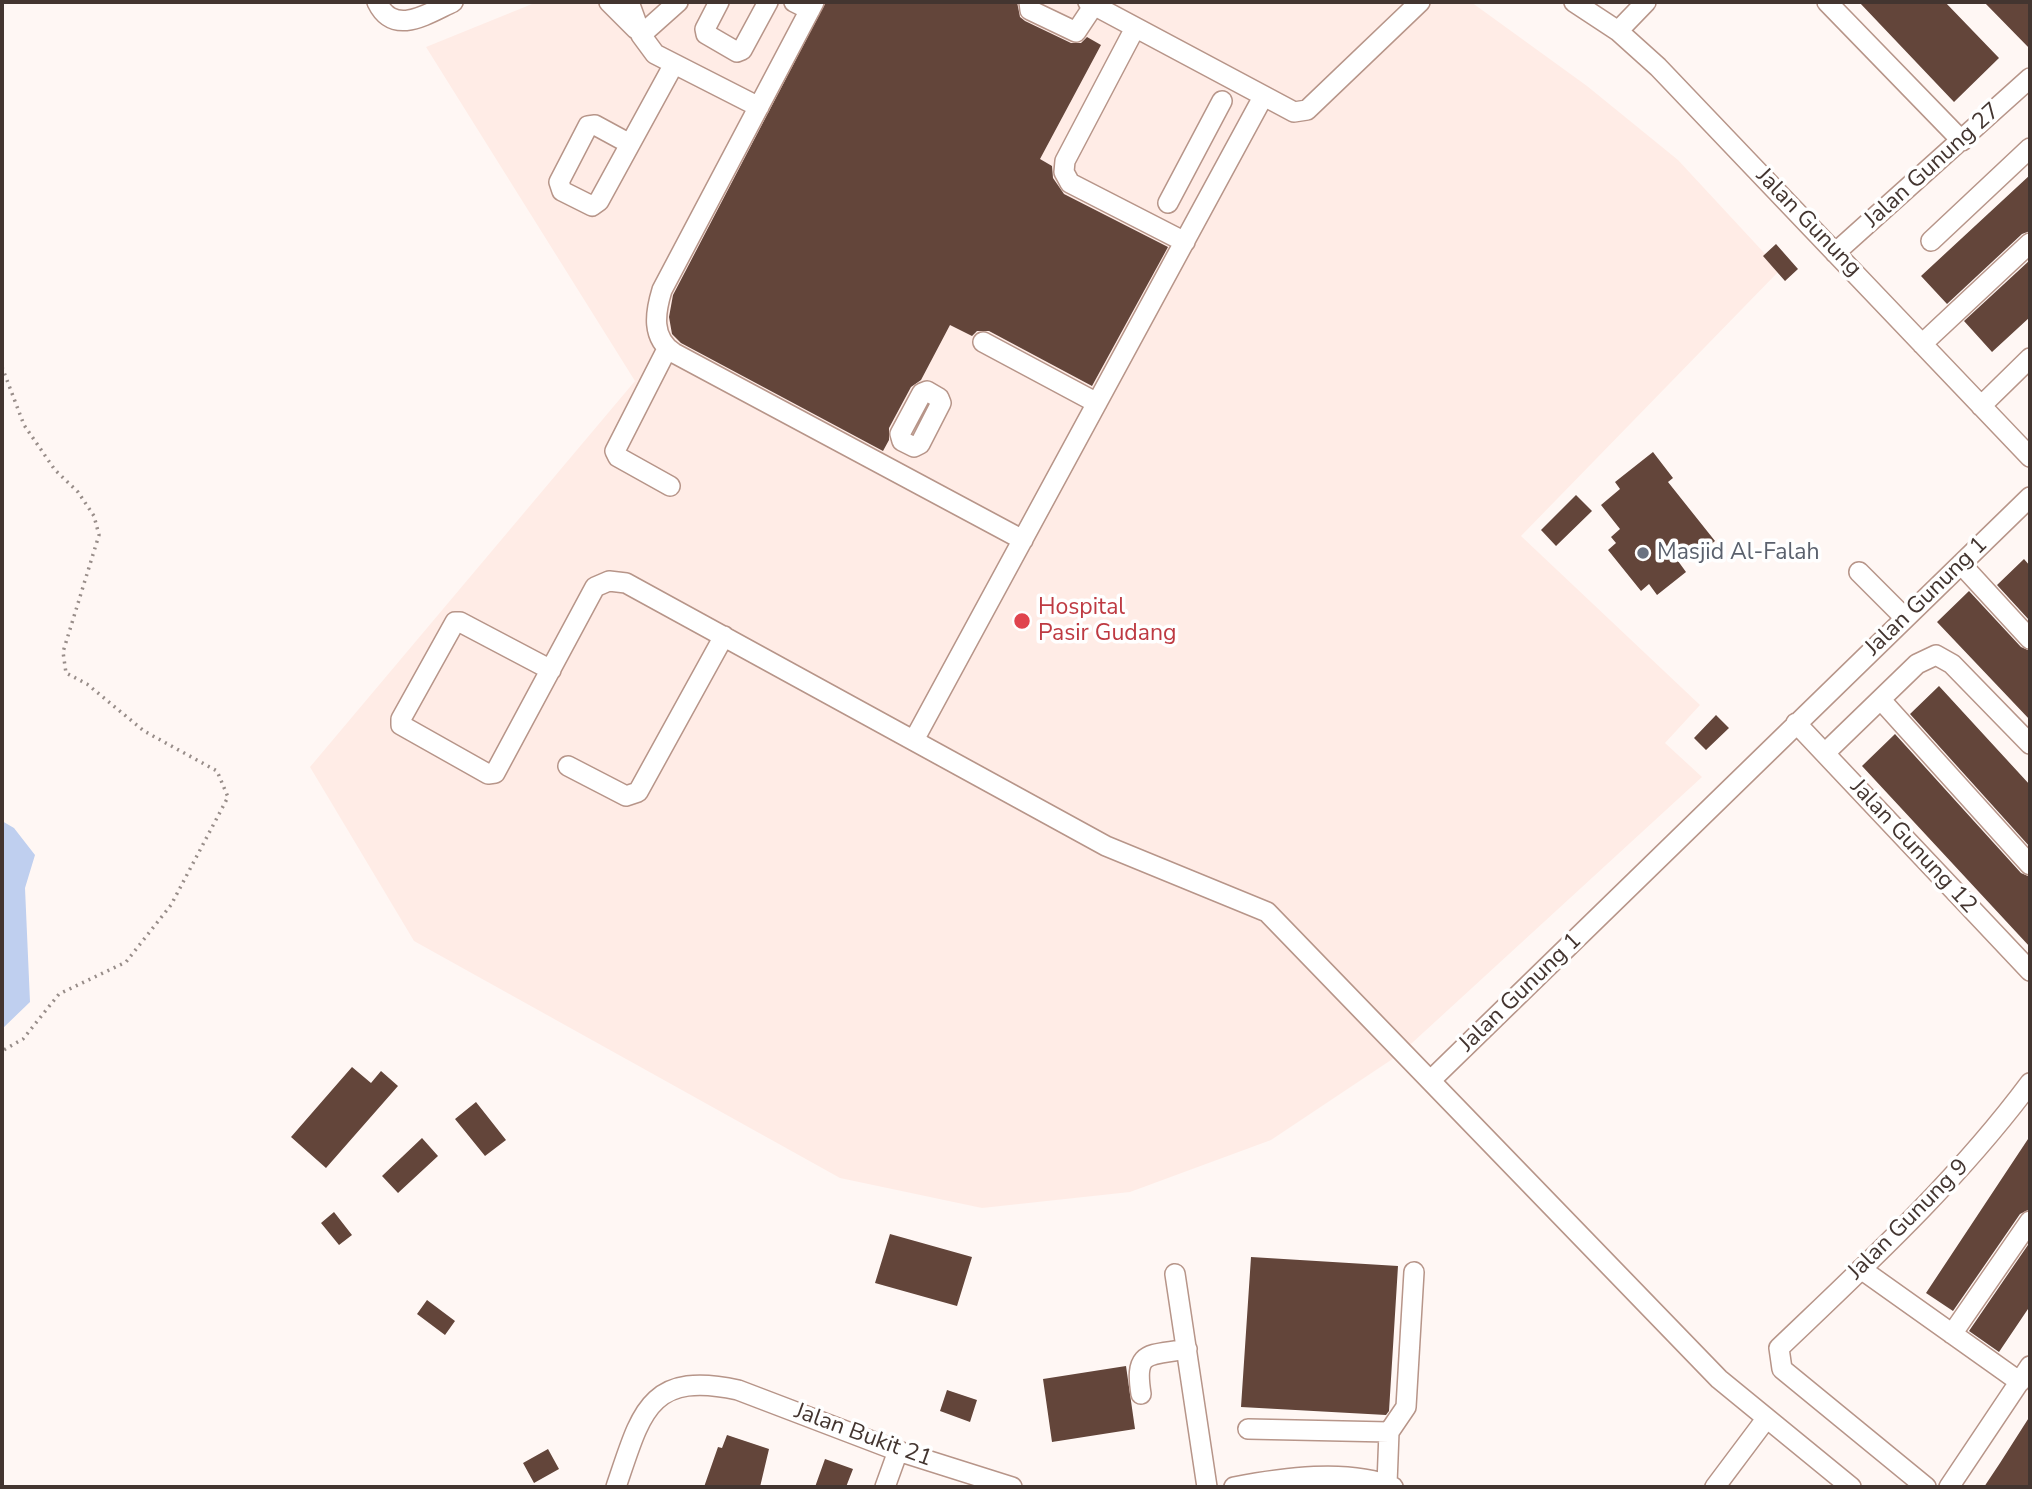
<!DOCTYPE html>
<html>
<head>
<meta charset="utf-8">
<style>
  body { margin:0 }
  #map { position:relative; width:2032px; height:1489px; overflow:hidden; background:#fff7f4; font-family:"Nunito Sans",sans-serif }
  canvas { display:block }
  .frame { position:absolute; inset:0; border:4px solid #433530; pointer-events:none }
</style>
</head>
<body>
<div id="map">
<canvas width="2032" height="1489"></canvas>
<div class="frame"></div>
</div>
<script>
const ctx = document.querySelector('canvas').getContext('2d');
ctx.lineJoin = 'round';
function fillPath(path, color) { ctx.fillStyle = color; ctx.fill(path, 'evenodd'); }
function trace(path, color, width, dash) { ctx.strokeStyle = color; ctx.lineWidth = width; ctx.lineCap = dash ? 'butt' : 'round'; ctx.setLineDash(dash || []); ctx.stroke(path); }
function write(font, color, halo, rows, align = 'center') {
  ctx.font = font + ' "Nunito Sans",sans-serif'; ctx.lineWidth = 7; ctx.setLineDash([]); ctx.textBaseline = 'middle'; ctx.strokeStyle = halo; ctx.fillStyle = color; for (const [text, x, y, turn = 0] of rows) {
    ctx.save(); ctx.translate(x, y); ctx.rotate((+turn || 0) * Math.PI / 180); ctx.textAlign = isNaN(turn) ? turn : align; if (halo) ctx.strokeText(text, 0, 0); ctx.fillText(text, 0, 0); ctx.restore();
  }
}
fillPath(new Path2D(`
  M537 2H1471L1587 86 1678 160 1780 270 1521 536 1700 705 1665 743 1702 777 1400 1054 1271 1140 1130 1192 982 1208 840 1178 414 941 310 767 635 381 426 47Z`), '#ffece6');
fillPath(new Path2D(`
  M2 821 14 828 35 855 25 888 30 1002 2 1029Z`), '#bfcfef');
fillPath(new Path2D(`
  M826 2H1017L1020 17 1025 21 1071 43H1081L1087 37 1101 45 1040 159 1052 166 1053 178 1064 194 1168 247 1092 386 989 331H977L972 336 950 325 921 380 911 387 889 428V440L883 451 681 343 672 334 669 317 673 295Z
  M1859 2H1945L1999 58 1954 102Z
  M1984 2H2030V49Z
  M2030 175V231L2022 234 1947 304 1921 276Z
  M1776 244 1798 269 1785 281 1763 256Z
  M2030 260V317L1992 352 1964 321Z
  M1653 452 1673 478 1668 482 1715 541 1704 550 1699 544 1678 561 1686 572 1657 595 1649 584 1641 591 1608 550 1616 543 1611 537 1620 529 1601 505 1620 489 1615 482Z
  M1576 495 1592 511 1556 546 1541 530Z
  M2024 559 2030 566V621L1997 585Z
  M1969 591 2021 647 2030 651V720L1937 622Z
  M1939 686 2030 785V847L1910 714Z
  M1716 715 1729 728 1706 750 1694 738Z
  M1895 734 2021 873 2030 877V947L1862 766Z
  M352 1067 371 1083 381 1071 398 1086 326 1168 291 1137Z
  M476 1102 506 1140 485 1156 455 1119Z
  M2030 1136V1209L2020 1214 1953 1311 1926 1293Z
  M422 1138 438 1156 398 1193 382 1176Z
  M334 1212 352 1235 339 1245 321 1223Z
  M890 1234 972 1257 957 1306 875 1283Z
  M2030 1242V1306L1999 1352 1969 1331Z
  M1251 1257 1398 1266 1389 1411 1386 1415 1241 1407Z
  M427 1300 455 1321 445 1335 417 1314Z
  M1126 1366 1135 1429 1052 1442 1043 1379Z
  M947 1390 977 1400 970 1422 940 1411Z
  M2030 1416V1487H1984L2000 1463Z
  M727 1435 769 1449 760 1487H704L718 1447 722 1448Z
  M548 1449 559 1469 534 1483 523 1463Z
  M825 1459 853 1469 846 1487H815Z`), '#63453a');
const minor = new Path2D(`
  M377 2C394 37 427 14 453 2
  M609 2 636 29
  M629 2 641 35 655 54 759 107
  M719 2 705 29 706 34 737 52 742 50 768 2
  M794 2 810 10
  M814 2 662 290C655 313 651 338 674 353L1023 540
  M1029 2 1030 10 1076 32 1094 5
  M1088 2 1294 112 1307 110 1420 2
  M1574 2 1618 31 1658 67 2030 457
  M1827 2 1962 141
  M1135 28 1065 161 1064 172 1070 183 1185 242
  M1618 31 1646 2
  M641 35 678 2
  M630 144 595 125 588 126 559 182 562 191 592 206 599 201 674 64
  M1168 203 1222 101
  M1931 241 2030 148
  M1835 253 2030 78
  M983 342 1097 403
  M1922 344 2030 243
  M667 349 615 451 618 457 670 486
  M927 391 939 398 941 403 920 444 914 447 902 441 900 434 922 393Z
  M1981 406 2030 358
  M1961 564 2030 639
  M1859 572 1905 618
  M551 670 460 622H455L401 719V725L488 774 495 773 595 587 609 581 626 583 1106 846 1267 912 1719 1379 1851 1487
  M1881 700 2030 865
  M1796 723 2030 971
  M914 740 1263 97
  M1825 753 1917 664 1936 655 1952 664 2030 744
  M568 766 626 796 638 792 724 636
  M1431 1080 2030 497
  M1861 1269 2020 1382
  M1175 1274 1207 1487
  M1952 1334 2030 1221
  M1141 1394C1134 1349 1149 1356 1187 1349
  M1248 1429 1389 1432
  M1387 1484 1389 1432 1406 1407 1414 1272
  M616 1487C641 1414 648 1370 738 1390L898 1451 1012 1487
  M885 1487 898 1451
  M1234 1487C1281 1478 1348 1468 1393 1487
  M1715 1487 1766 1419
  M1926 1487 1782 1369 1779 1348C1867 1264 1957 1181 2030 1083
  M1949 1487 2030 1366`);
trace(minor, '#b79589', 22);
trace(new Path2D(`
  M2 367 24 425 55 470 78 492 94 516 99 535 63 652 66 673 87 684 144 731 217 771 228 797 171 905 126 962 59 994 23 1039 2 1051`), '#988d89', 3.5, [2, 5]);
trace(minor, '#fff', 19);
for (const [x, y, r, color] of [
  [1643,553,7,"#6b7280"],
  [1022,621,9,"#e0444e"]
]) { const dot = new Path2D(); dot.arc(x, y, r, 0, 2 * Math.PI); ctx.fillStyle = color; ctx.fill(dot); trace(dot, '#fff', 2.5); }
write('23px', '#433530', '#fff', [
  ["Jalan Gunung 27",1933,166,-42],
  ["Jalan Gunung",1808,223,46],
  ["Jalan Gunung 1",1927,597,-44],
  ["Jalan Gunung 12",1913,847,47],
  ["Jalan Gunung 1",1521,993,-44],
  ["Jalan Gunung 9",1909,1220,-45],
  ["Jalan Bukit 21",863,1436,20]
]);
write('23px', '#5b616d', '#fff', [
  ["Masjid Al-Falah",1657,553]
], 'left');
write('23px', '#be3a42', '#fff', [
  ["Hospital",1038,608],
  ["Pasir Gudang",1038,634]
], 'left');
</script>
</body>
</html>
